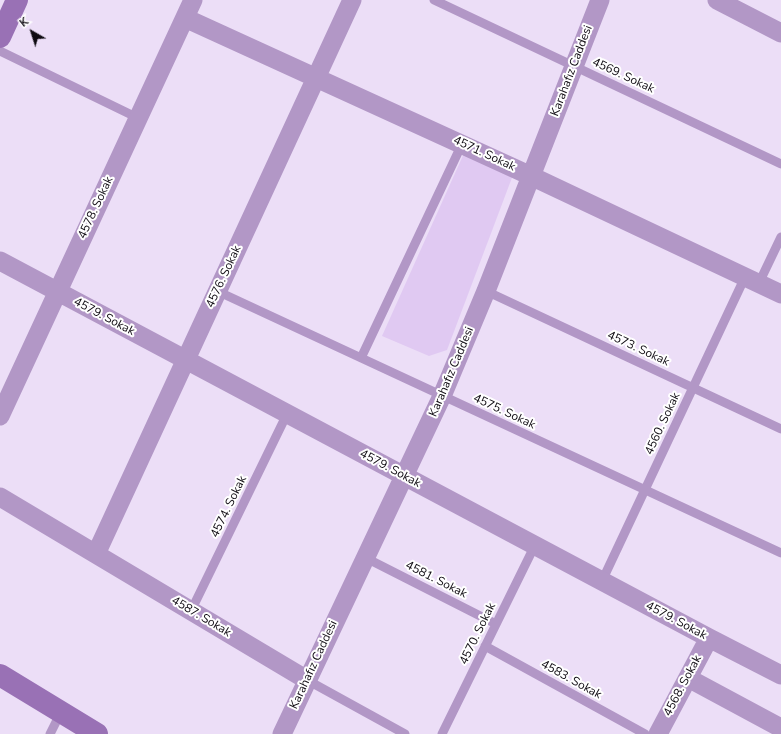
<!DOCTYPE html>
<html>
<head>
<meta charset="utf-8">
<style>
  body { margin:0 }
  #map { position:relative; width:781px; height:734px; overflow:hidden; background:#ecdef7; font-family:"Nunito Sans",sans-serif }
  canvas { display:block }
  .north { position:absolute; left:12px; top:12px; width:40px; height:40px; -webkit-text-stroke:3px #fff; paint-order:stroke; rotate:321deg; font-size:11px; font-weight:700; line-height:16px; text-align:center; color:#0e0a11 }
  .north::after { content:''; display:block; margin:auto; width:14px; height:18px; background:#0e0a11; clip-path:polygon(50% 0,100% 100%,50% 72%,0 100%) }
</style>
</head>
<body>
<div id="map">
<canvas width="781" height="734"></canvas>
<div class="north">K</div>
</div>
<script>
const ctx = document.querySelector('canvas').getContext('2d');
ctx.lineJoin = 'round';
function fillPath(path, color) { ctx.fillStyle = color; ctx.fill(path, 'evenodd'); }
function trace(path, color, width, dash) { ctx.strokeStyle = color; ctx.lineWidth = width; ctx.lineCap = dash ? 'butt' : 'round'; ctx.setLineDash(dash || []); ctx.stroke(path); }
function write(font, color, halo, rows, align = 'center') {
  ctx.font = font + ' "Nunito Sans",sans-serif'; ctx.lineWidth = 4; ctx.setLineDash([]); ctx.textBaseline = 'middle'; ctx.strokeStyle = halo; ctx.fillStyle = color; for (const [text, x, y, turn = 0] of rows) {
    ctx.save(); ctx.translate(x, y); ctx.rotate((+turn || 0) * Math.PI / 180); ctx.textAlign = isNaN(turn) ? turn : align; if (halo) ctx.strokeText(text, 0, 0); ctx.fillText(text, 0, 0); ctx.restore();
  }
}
fillPath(new Path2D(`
  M465 151 516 167 447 350 429 356 382 336Z`), '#e0c9f2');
trace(new Path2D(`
  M434 0 781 164
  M0 51 138 118
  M759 283 781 237
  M217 291 781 553
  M486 291 781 429
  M361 358 462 144
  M366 558 496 624
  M602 581 745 277
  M191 611 287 414
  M485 646 645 734
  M307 680 405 734
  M50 734 61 712
  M442 734 535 545`), '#b297c6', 9);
trace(new Path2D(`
  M717 0 781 33
  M185 18 531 176 781 294
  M0 261 709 638 781 675
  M0 416 193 0
  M0 497 307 680
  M96 554 352 0
  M688 678 781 728
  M282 734 442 396 486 291 600 0
  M658 734 709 638`), '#b297c6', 19);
trace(new Path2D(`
  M0 37 17 0
  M0 675 97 734`), '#9971b5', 22);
write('12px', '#0e0a11', '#fff', [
  ["Karahafız Caddesi",572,71,-69],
  ["4569. Sokak",623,76,25],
  ["4571. Sokak",484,154,25],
  ["4578. Sokak",96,208,-65],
  ["4576. Sokak",224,277,-65],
  ["4579. Sokak",104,317,28],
  ["4573. Sokak",638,349,25],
  ["Karahafız Caddesi",452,372,-67],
  ["4575. Sokak",504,412,25],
  ["4560. Sokak",663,424,-65],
  ["4579. Sokak",390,469,28],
  ["4574. Sokak",229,507,-64],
  ["4581. Sokak",436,580,27],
  ["4587. Sokak",201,617,31],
  ["4579. Sokak",676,621,28],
  ["4570. Sokak",478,634,-64],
  ["Karahafız Caddesi",314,665,-65],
  ["4583. Sokak",571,680,29],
  ["4568. Sokak",683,686,-62]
]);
</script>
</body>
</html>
